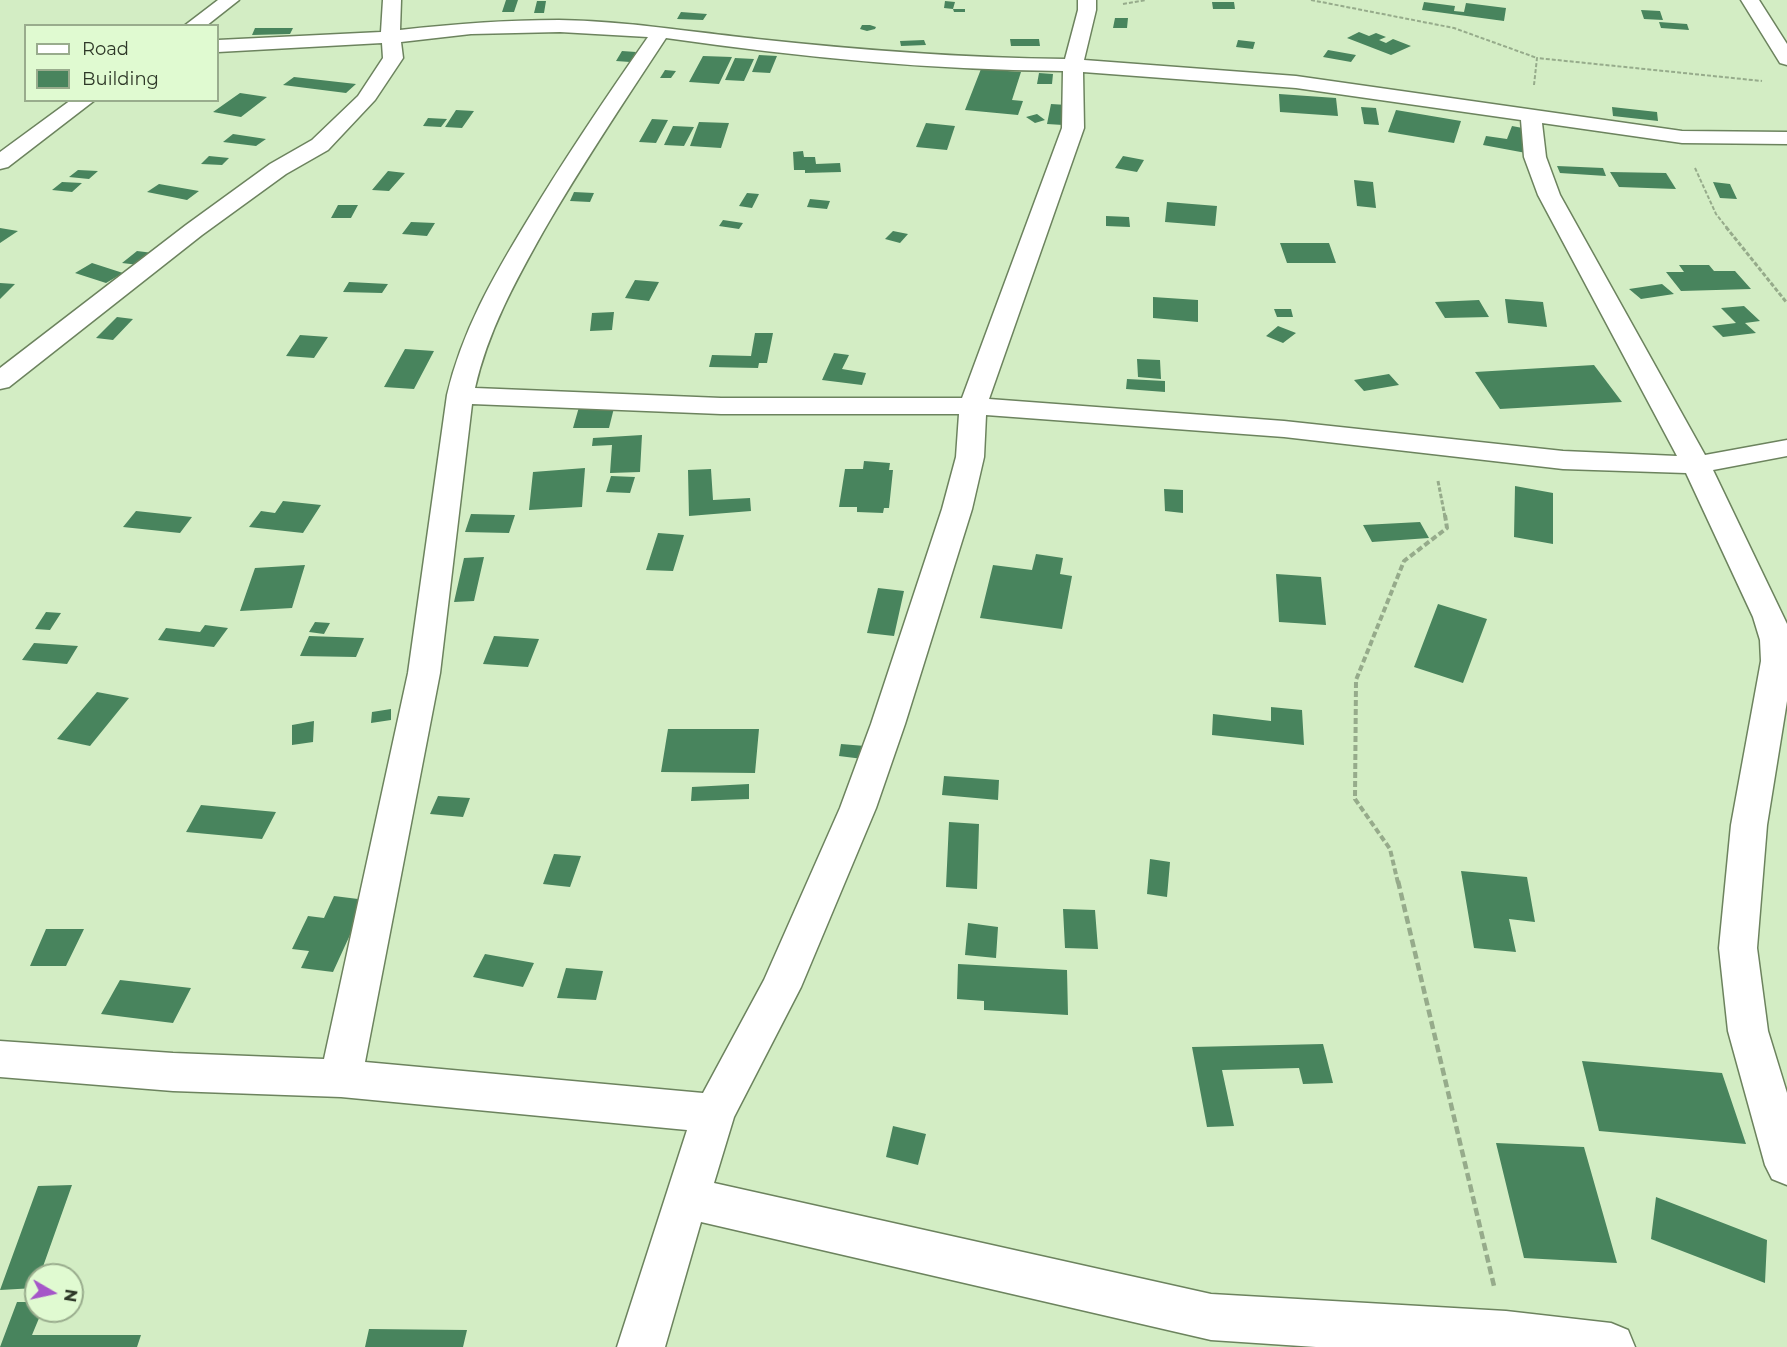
<!DOCTYPE html>
<html>
<head>
<meta charset="utf-8">
<style>
  body { margin:0 }
  #map { position:relative; width:1787px; height:1347px; overflow:hidden; background:#d3edc4; font-family:Montserrat,sans-serif }
  canvas { display:block }
  .legend { position:absolute; left:24px; top:24px; width:195px; height:78px; box-sizing:border-box; background:#e0fad1; border:2px solid #99ac8d; margin:0; padding:8px 10px; list-style:none; font-size:18px; color:#2e3828 }
  .legend li { display:flex; align-items:center; gap:12px; height:30px }
  .legend b { width:30px; border:2px solid #99ac8d }
  .north { position:absolute; left:24px; top:1263px; width:60px; height:60px; box-sizing:border-box; background:#e0fad1; border:2px solid #99ac8d; border-radius:50%; rotate:99deg; font-size:16px; font-weight:700; line-height:24px; text-align:center; color:#2e3828 }
  .north::after { content:''; display:block; margin:auto; width:21px; height:27px; background:#a556c8; clip-path:polygon(50% 0,100% 100%,50% 72%,0 100%) }
</style>
</head>
<body>
<div id="map">
<canvas width="1787" height="1347"></canvas>
<ul class="legend">
<li><b style="height:8px;background:#fff"></b>Road</li>
<li><b style="height:16px;background:#48845d"></b>Building</li>
</ul>
<div class="north">N</div>
</div>
<script>
const ctx = document.querySelector('canvas').getContext('2d');
ctx.lineJoin = 'round';
function fillPath(path, color) { ctx.fillStyle = color; ctx.fill(path, 'evenodd'); }
function trace(path, color, width, dash) { ctx.strokeStyle = color; ctx.lineWidth = width; ctx.lineCap = dash ? 'butt' : 'round'; ctx.setLineDash(dash || []); ctx.stroke(path); }
fillPath(new Path2D(`
  M506 0H518L514 12H502Z
  M537 1H546L544 13H534Z
  M945 1 955 2 953 9H965V12H954L953 9 944 8Z
  M1212 2H1234L1235 9H1213Z
  M1424 2 1455 6 1454 11 1464 12 1466 3 1506 8 1504 21 1422 10Z
  M1641 10 1660 11 1663 20 1644 19Z
  M681 12 707 14 703 20 677 19Z
  M1115 18H1128L1127 28H1113Z
  M1659 22 1687 24 1689 30 1661 28Z
  M870 25 876 27 875 29 867 31 860 29 862 25Z
  M255 28H293L290 34 252 35Z
  M1359 32 1369 36 1376 33 1386 37 1379 40 1386 43 1393 39 1411 46 1391 55 1347 38Z
  M1010 39H1039L1040 46H1011Z
  M924 40 926 45 901 46 900 41Z
  M1238 40 1255 42 1253 49 1236 47Z
  M1328 50 1356 55 1351 62 1323 57Z
  M622 51 636 52 630 62 616 61Z
  M759 55 777 56 770 73 752 72Z
  M703 56 732 57 719 84 689 82Z
  M735 58 754 59 744 81 725 80Z
  M981 69 1021 72 1012 100 1023 101 1018 115 965 110Z
  M665 70 676 71 671 78H660Z
  M1039 73 1053 74 1052 84H1037Z
  M294 77 356 84 346 93 283 85Z
  M240 93 267 97 241 117 213 112Z
  M1279 94 1336 98 1338 116 1280 112Z
  M1051 104 1067 105 1063 125 1047 124Z
  M1361 107 1376 108 1379 125 1364 124Z
  M1612 107 1657 112 1658 121 1613 116Z
  M456 110 474 111 462 128 445 127Z
  M1396 110 1461 121 1454 143 1388 132Z
  M1037 114 1045 120 1035 123 1026 117Z
  M428 118 447 119 441 127 423 126Z
  M652 119 668 120 656 143 639 142Z
  M699 122 729 123 721 148 690 146Z
  M926 123 955 126 947 150 916 147Z
  M673 126 694 127 684 146 664 145Z
  M1512 126 1533 130 1526 153 1483 145 1486 136 1507 139Z
  M233 134 266 139 256 146 223 142Z
  M803 151 804 157H815L816 164 840 163 841 172 805 173V170H794L793 152Z
  M209 156 229 158 222 165 201 164Z
  M1123 156 1144 160 1137 172 1115 168Z
  M1557 166 1603 168 1606 176 1560 173Z
  M78 170 98 171 89 179 69 177Z
  M388 171 405 173 389 191 372 190Z
  M1610 172 1666 173 1676 189 1619 187Z
  M1354 180 1373 182 1376 208 1357 206Z
  M62 182 82 183 72 192 52 190Z
  M1713 182 1730 184 1737 199 1720 198Z
  M159 184 199 191 187 200 147 192Z
  M574 192 594 193 590 202 570 201Z
  M747 193 759 194 752 208 739 206Z
  M810 199 830 201 827 209 807 207Z
  M1167 202 1217 206 1215 226 1165 222Z
  M338 205H358L351 218H331Z
  M1106 216 1129 217 1130 227 1106 226Z
  M723 220 743 223 739 229 719 226Z
  M411 222 435 223 427 236 402 234Z
  M0 228 18 231 0 243Z
  M893 231 908 234 900 243 885 239Z
  M1280 243H1329L1336 263H1287Z
  M137 251 153 253 139 265 122 263Z
  M92 263 123 273 106 283 75 273Z
  M1679 265H1709L1714 271H1735L1751 289 1681 291 1666 272H1684Z
  M635 280 659 282 649 301 625 298Z
  M349 282 388 284 382 293 343 292Z
  M0 283 15 284 0 299Z
  M1662 284 1674 294 1641 299 1629 289Z
  M1153 297 1198 300V322L1153 318Z
  M1505 299 1543 302 1547 327 1508 323Z
  M1479 300 1489 317 1445 318 1435 302Z
  M1744 306 1760 321 1745 323 1756 333 1723 337 1712 326 1736 323 1721 308Z
  M1274 309H1291L1293 317H1277Z
  M614 312 612 330 590 331 592 313Z
  M117 317 133 319 113 340 96 338Z
  M1278 326 1296 333 1283 343 1266 336Z
  M755 333H773L767 363H759L758 368 709 367 712 355 751 356Z
  M300 335 328 337 314 358 286 356Z
  M405 349 434 351 414 389 384 387Z
  M834 353 849 355 842 369 866 373 862 385 822 380Z
  M1137 359 1160 360 1161 379 1138 377Z
  M1594 365 1622 402 1500 409 1475 372Z
  M1389 374 1399 385 1364 391 1354 380Z
  M1127 379 1165 381V392L1126 389Z
  M579 407 614 408 609 428H573Z
  M642 435 640 472 610 473 612 445 592 446 593 438Z
  M864 461 890 463 889 470H893L889 508H884L883 513 857 512V507H839L845 469H863Z
  M585 468 582 507 529 510 533 472Z
  M711 469 713 500 750 498 751 511 689 516 688 470Z
  M611 476 635 477 630 493 606 492Z
  M1515 486 1553 493V544L1514 537Z
  M1164 489 1183 490V513L1165 511Z
  M283 501 321 505 303 533 249 527 261 511 275 513Z
  M136 511 192 517 180 533 123 527Z
  M471 514 515 515 509 533 465 532Z
  M1420 522 1429 538 1372 542 1363 525Z
  M658 533 684 535 673 571 646 570Z
  M1036 554 1063 558 1060 574 1072 576 1062 629 980 618 993 565 1032 570Z
  M484 557 474 601 454 602 464 558Z
  M305 565 292 608 240 611 255 568Z
  M1276 574 1321 577 1326 625 1279 622Z
  M878 588 904 591 894 636 867 633Z
  M1438 604 1487 619 1463 683 1414 667Z
  M46 612 61 613 50 630 35 629Z
  M315 622 330 623 324 634 309 632Z
  M205 625 228 628 214 647 158 640 166 628 200 632Z
  M309 636 364 638 356 657 300 656Z
  M494 636 539 639 528 667 483 664Z
  M34 643 78 646 67 664 22 660Z
  M97 692 129 698 90 746 57 739Z
  M1271 707 1302 710 1304 745 1212 735 1213 714 1271 721Z
  M391 709V720L371 723 372 712Z
  M314 721 313 742 292 745V725Z
  M668 729H759L755 773 661 772Z
  M841 744 865 746 863 759 839 756Z
  M944 776 999 780 998 800 942 795Z
  M749 784V799L691 801 692 787Z
  M438 796 470 798 463 817 430 814Z
  M201 805 276 812 262 839 186 832Z
  M949 822 979 824 977 889 946 887Z
  M554 854 581 856 570 887 543 884Z
  M1150 859 1170 862 1167 897 1147 894Z
  M1461 871 1527 877 1535 922 1509 919 1516 952 1474 948Z
  M334 896 366 900 333 972 301 968 309 951 292 949 308 916 324 918Z
  M1063 909 1095 910 1098 949 1065 948Z
  M968 923 998 927 996 958 965 955Z
  M46 929H84L66 966H30Z
  M485 954 534 963 523 987 473 977Z
  M958 964 1067 970 1068 1015 984 1010V1001L957 999Z
  M566 968 603 971 596 1000 557 998Z
  M120 980 191 988 173 1023 101 1014Z
  M1323 1044 1333 1083 1303 1084 1299 1068 1222 1070 1234 1126 1207 1127 1192 1047Z
  M1582 1061 1722 1073 1746 1144 1599 1131Z
  M893 1126 926 1134 918 1165 886 1157Z
  M1496 1143 1584 1147 1617 1263 1524 1258Z
  M72 1185 40 1275H36L35 1288 0 1290 38 1186Z
  M1656 1197 1767 1240 1765 1283 1651 1239Z
  M17 1302H36V1311H42L32 1335H141L137 1347H0Z
  M369 1329 467 1330 463 1347H365Z`), '#48845d');
const minor = new Path2D(`
  M218 0H239L206 26H184Z
  M383 0H401L400 30C453 24 505 20 559 20 625 21 691 32 757 39 860 50 962 58 1065 59L1078 10V0H1096V10L1084 60 1296 76 1682 131 1787 132V144L1682 143 1542 123 1546 157 1560 195 1705 455 1787 440V456L1713 470 1787 624V701L1767 825 1757 948 1768 1031 1787 1093V1185L1772 1179 1765 1165 1728 1031 1719 948 1731 825 1761 661 1760 640 1753 617 1686 473 1563 469 1284 437 986 415 984 457 972 509 905 724 876 808 801 987 734 1117 714 1183 1211 1294 1506 1311 1611 1323 1628 1330 1635 1347H1316L1211 1340 701 1222 665 1347H617L687 1130 341 1097 173 1091 0 1077V1041L173 1053 324 1059 408 673 447 395C462 331 493 277 527 221 565 158 606 97 648 37L560 32 471 34 401 42 403 58 375 100 328 150 286 174 202 235 9 387 0 389V368L186 225 270 164 312 140 358 96 383 58 382 43 218 52V40L381 32ZM666 38C798 57 930 70 1063 71L1062 128 962 398H721L475 388C488 331 515 282 543 232 581 166 624 102 666 38ZM1083 72 1296 88 1521 120 1524 157 1538 195 1677 456 1563 451 1284 421 989 399 1084 128ZM472 404 721 414H959L956 457 942 509 871 724 840 808 764 980 703 1093 365 1062 440 673Z
  M1741 0H1759L1787 44V65L1780 63Z
  M71 100H95L8 167 0 169V152Z`);
trace(minor, '#6c835e', 3);
trace(new Path2D(`
  M1311 0 1454 28 1537 58
  M1123 4 1146 0
  M1534 85 1537 58 1762 81
  M1695 168 1716 214 1727 228`), '#96ab8b', 2, [4, 2]);
trace(new Path2D(`
  M1726 227 1787 303
  M1438 481 1445 517`), '#96ab8b', 3, [4.5, 2]);
trace(new Path2D(`
  M1398 883 1390 849 1355 799 1356 680 1404 561 1447 528 1445 515`), '#96ab8b', 4, [6, 3]);
trace(new Path2D(`
  M1398 881 1494 1286`), '#96ab8b', 4.5, [8, 4]);
fillPath(minor, '#fff');
</script>
</body>
</html>
